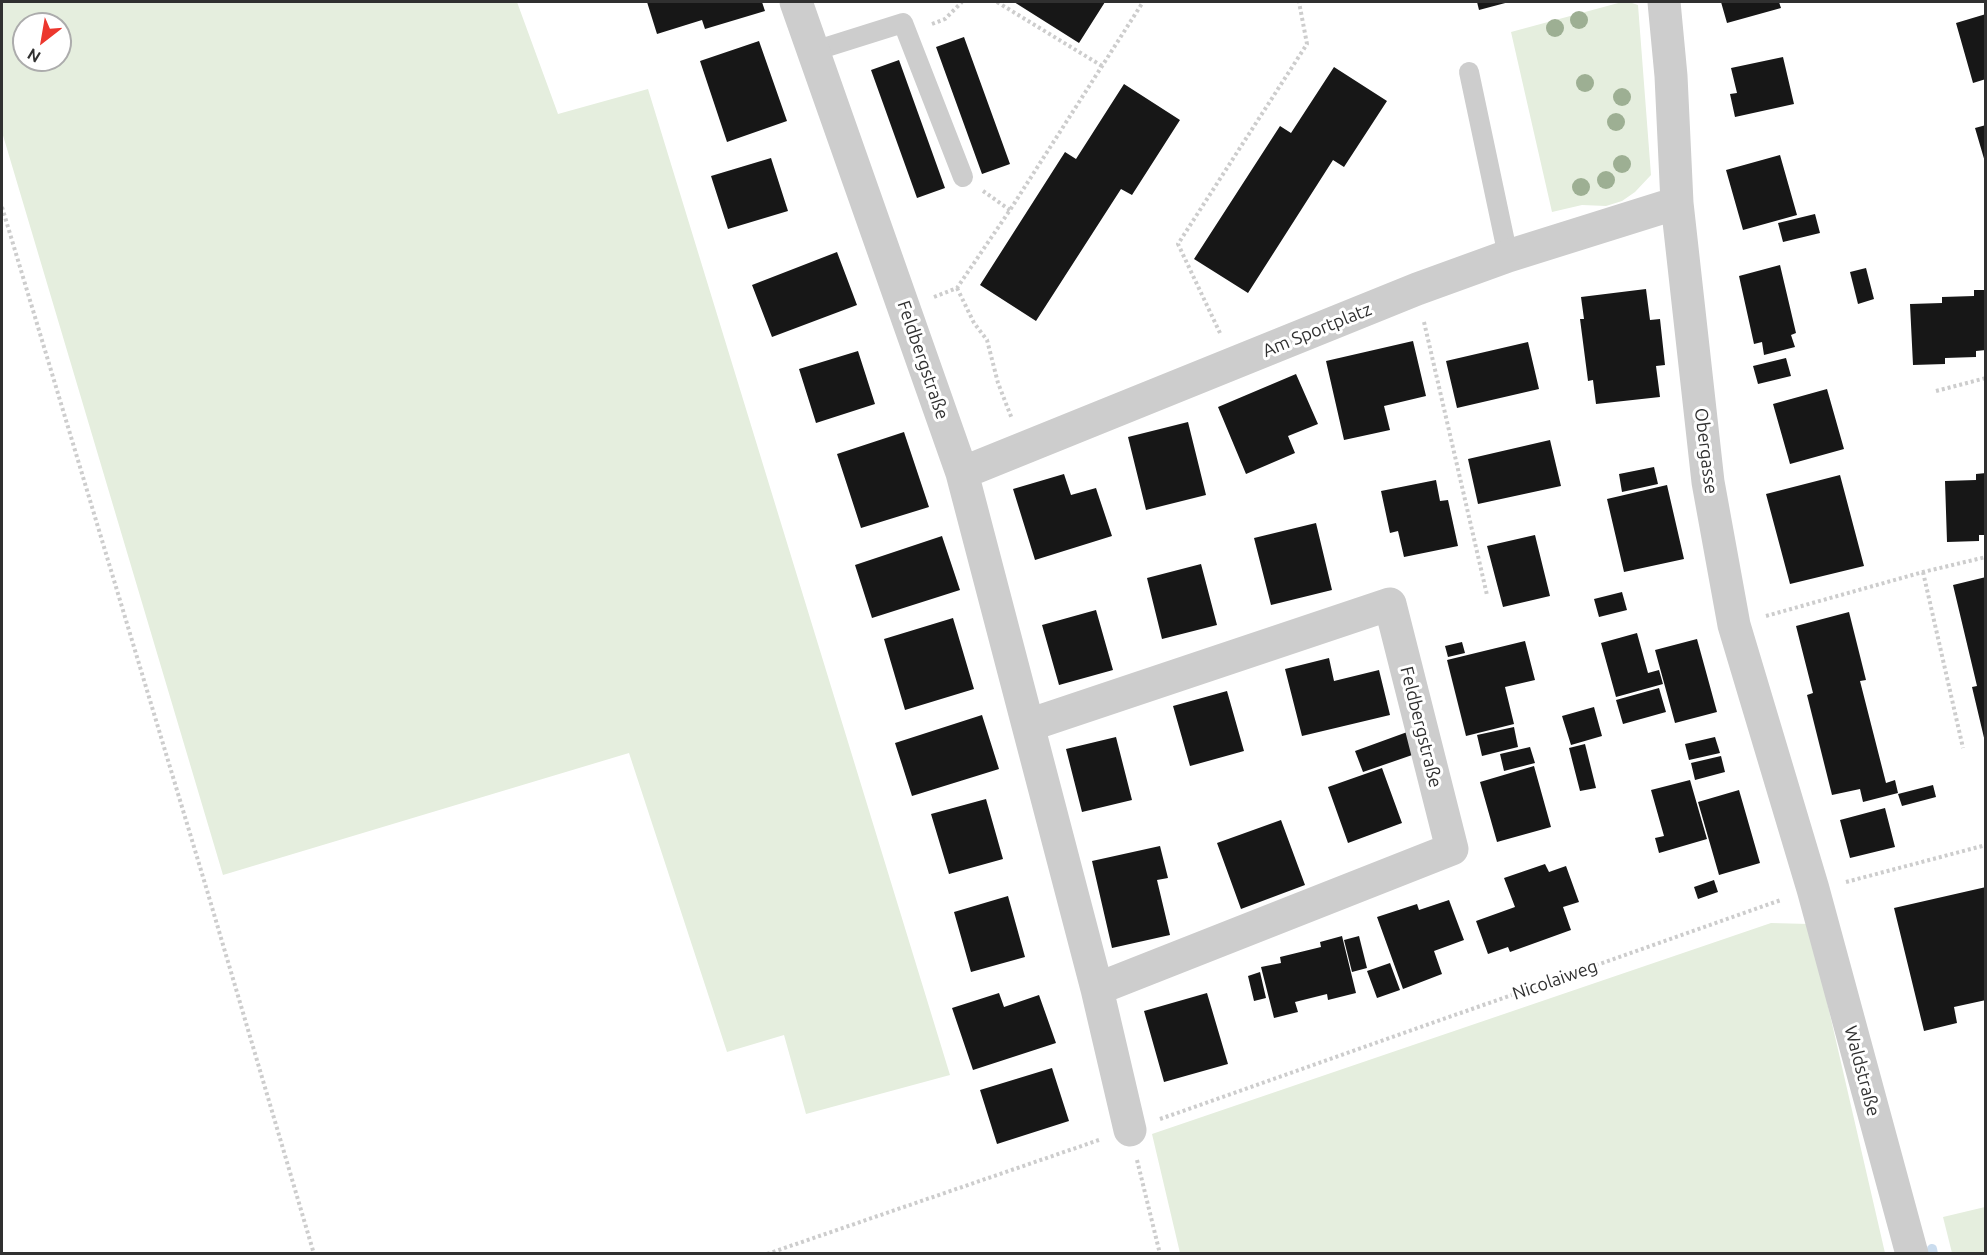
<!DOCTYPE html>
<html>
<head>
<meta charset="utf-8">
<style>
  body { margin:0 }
  #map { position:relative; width:1987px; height:1255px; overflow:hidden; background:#fff; font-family:Ubuntu,sans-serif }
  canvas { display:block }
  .frame { position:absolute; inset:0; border:3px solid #303030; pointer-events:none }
  .north { position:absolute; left:12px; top:12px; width:60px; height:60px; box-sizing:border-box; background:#fff; border:2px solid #acacac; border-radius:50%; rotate:211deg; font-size:16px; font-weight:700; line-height:24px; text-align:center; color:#303030 }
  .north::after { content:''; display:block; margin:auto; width:21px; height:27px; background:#ec372e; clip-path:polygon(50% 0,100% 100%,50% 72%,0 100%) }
</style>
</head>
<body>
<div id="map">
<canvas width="1987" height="1255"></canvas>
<div class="frame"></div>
<div class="north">N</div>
</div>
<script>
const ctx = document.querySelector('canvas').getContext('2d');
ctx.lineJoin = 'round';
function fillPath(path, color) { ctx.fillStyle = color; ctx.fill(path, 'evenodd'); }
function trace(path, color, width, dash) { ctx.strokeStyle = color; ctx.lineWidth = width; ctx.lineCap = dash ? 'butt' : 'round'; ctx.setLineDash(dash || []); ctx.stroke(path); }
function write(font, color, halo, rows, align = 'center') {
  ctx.font = font + ' Ubuntu,sans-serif'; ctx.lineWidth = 6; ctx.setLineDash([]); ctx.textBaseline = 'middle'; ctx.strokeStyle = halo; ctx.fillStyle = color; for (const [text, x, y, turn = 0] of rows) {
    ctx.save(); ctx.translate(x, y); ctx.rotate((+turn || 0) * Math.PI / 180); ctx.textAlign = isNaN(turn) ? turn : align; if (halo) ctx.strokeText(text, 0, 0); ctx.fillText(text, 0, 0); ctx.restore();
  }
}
fillPath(new Path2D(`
  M2 2H517L558 114 648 89 950 1075 806 1114 784 1035 727 1052 629 753 223 875 2 132ZM24 24H60V60H24Z
  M1622 2H1629L1638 5 1651 175 1635 192 1622 201 1606 206 1582 205 1552 212 1511 32Z
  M1771 923 1809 924 1885 1253H1180L1152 1134Z
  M1985 1207V1253H1952L1943 1217Z`), '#e5eede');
trace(new Path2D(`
  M1932 1249 1933 1254`), '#cadcee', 10);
fillPath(new Path2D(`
  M647 2H762L765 11 705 29 702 20 657 34Z
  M1014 2H1105L1079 43Z
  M1477 2H1509L1479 10Z
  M1721 2H1779L1781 8 1727 23Z
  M1986 14V79L1973 83 1956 23Z
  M964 37 1010 164 982 174 936 47Z
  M759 41 787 121 727 142 700 61Z
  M1783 57 1794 104 1735 117 1730 94 1737 93 1731 68Z
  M899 60 945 188 917 198 871 70Z
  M1334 67 1387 101 1344 167 1333 160 1248 293 1194 259 1280 126 1291 133Z
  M1124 84 1180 120 1132 195 1121 189 1036 321 980 285 1065 152 1076 159Z
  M1986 125V162H1985L1975 128Z
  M1780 155 1797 215 1743 230 1726 170Z
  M771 158 788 211 728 229 711 176Z
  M1815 214 1820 233 1783 242 1778 223Z
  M837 252 857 305 772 337 752 285Z
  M1780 265 1796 333 1791 335 1795 347 1764 355 1762 342 1754 344 1739 276Z
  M1866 268 1874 299 1858 304 1850 272Z
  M1646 289 1650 320 1660 319 1665 365 1656 366 1660 397 1596 404 1593 380 1588 381 1580 319H1584L1581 297Z
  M1974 290H1986V350L1976 351V357L1945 358V364L1913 365 1910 304 1942 303V297L1974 296Z
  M1413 341 1426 396 1384 406 1390 430 1344 440 1326 361Z
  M1528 342 1539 389 1457 408 1446 361Z
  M858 351 875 404 816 423 799 369Z
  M1786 358 1791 376 1758 384 1753 366Z
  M1296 374 1318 424 1288 436 1295 453 1246 474 1218 407Z
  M1827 389 1844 449 1790 464 1773 404Z
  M1188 422 1206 495 1146 510 1128 437Z
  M904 432 929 507 861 528 837 454Z
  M1550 440 1561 486 1478 504 1468 459Z
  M1654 467 1658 484 1622 492 1619 474Z
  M1986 473V535H1979V541L1947 542 1945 481 1976 480V474Z
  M1064 474 1071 495 1096 488 1112 536 1035 560 1013 489Z
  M1840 475 1864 566 1790 584 1766 494Z
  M1436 480 1440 501 1448 500 1458 546 1404 557 1398 531 1390 533 1381 491Z
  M1667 485 1684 559 1624 572 1607 499Z
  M1316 523 1332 590 1271 605 1254 538Z
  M1535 535 1550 596 1503 607 1487 546Z
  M942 536 960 590 872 618 855 565Z
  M1201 564 1217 625 1162 639 1147 578Z
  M1986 577V742H1985L1972 687 1977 686 1953 585Z
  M1622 592 1627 610 1599 617 1594 599Z
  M1096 610 1113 670 1059 685 1042 625Z
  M1849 612 1866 680 1860 681 1886 783 1895 780 1898 793 1863 802 1860 789 1832 795 1807 695 1813 693 1796 626Z
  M953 618 974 689 905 710 884 639Z
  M1637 633 1648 673 1659 670 1663 684 1616 697 1601 643Z
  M1697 639 1717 712 1675 723 1655 650Z
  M1525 641 1535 680 1505 687 1514 724 1466 736 1447 660Z
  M1462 642 1465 653 1448 657 1445 646Z
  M1329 658 1334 681 1379 670 1390 715 1302 736 1285 669Z
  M1659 688 1666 712 1623 724 1616 700Z
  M1227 691 1244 751 1190 766 1173 706Z
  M1594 707 1602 736 1571 745 1562 716Z
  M982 715 999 769 912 796 895 743Z
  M1514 727 1518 747 1482 756 1477 735Z
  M1410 731 1418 753 1363 772 1355 751Z
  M1116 737 1132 800 1082 812 1066 749Z
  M1715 737 1720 753 1689 760 1685 744Z
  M1585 744 1596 788 1580 791 1569 748Z
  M1530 747 1535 763 1504 771 1500 754Z
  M1721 756 1725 772 1695 780 1691 763Z
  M1534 766 1551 827 1497 842 1480 782Z
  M1382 768 1402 823 1348 843 1328 787Z
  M1690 780 1707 839 1659 853 1655 838 1664 836 1651 790Z
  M1933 785 1936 797 1902 806 1898 794Z
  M1739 790 1760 863 1719 875 1698 802Z
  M986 799 1003 859 949 874 931 814Z
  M1885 808 1895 847 1850 858 1840 820Z
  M1281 820 1305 885 1241 909 1217 843Z
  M1160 846 1168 878 1157 880 1170 935 1112 948 1092 861Z
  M1545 864 1549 872 1566 866 1579 902 1563 907 1571 930 1510 952 1508 947 1488 954 1476 921 1515 907 1504 878Z
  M1714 880 1718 892 1698 899 1694 887Z
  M1986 887V1000L1954 1007 1957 1023 1924 1031 1894 908Z
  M1008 896 1025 957 971 972 954 912Z
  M1449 900 1464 940 1434 951 1442 974 1403 989 1377 917 1417 904 1419 910Z
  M1342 936 1356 993 1328 1000 1327 994 1295 1002 1298 1012 1274 1018 1261 967 1281 963 1280 957 1321 947 1320 942Z
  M1359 936 1367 968 1352 972 1344 940Z
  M1390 963 1400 990 1377 998 1367 971Z
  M1260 972 1266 998 1254 1001 1248 976Z
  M999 993 1004 1007 1039 995 1056 1043 973 1070 952 1008Z
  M1207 993 1228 1064 1164 1082 1144 1011Z
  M1052 1068 1069 1121 997 1144 980 1090Z`), '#171717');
trace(new Path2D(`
  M997 2 1102 66
  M932 24 945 19 962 2
  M983 191 1010 210
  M2 207 206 887 314 1254
  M957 288 974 323 987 340 998 383 1012 419
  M934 297 957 288 1010 210 1143 2
  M1424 322 1487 595
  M1220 333 1178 244 1307 44 1299 2
  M1936 391 1986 378
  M1923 572 1963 748
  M1766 616 1923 572 1986 557
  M1846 882 1986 845
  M1160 1119 1781 900
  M1137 1160 1160 1254
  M767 1254 1099 1140`), '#cdcdcd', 4, [3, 3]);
trace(new Path2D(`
  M814 51 903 23 963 177
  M1469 72 1508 256`), '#cdcdcd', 20);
trace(new Path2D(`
  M796 2 962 473 1097 989 1130 1130
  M1664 2 1671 76 1677 203 1708 482 1734 625 1813 889 1912 1254
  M962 473 1417 289 1508 256 1677 203
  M1029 725 1390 604 1452 849 1097 989`), '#cdcdcd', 33);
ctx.fillStyle = '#9daf93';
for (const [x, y] of [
  [1579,20],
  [1555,28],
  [1585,83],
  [1622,97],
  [1616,122],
  [1622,164],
  [1606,180],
  [1581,187]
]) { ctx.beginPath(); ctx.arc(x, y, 9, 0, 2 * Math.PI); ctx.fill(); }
write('18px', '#303030', '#fff', [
  ["Am Sportplatz",1317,330,-22],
  ["Feldbergstraße",923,360,71],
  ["Obergasse",1706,451,83],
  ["Feldbergstraße",1421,727,76],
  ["Nicolaiweg",1555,980,-19],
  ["Waldstraße",1862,1071,75]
]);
</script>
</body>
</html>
